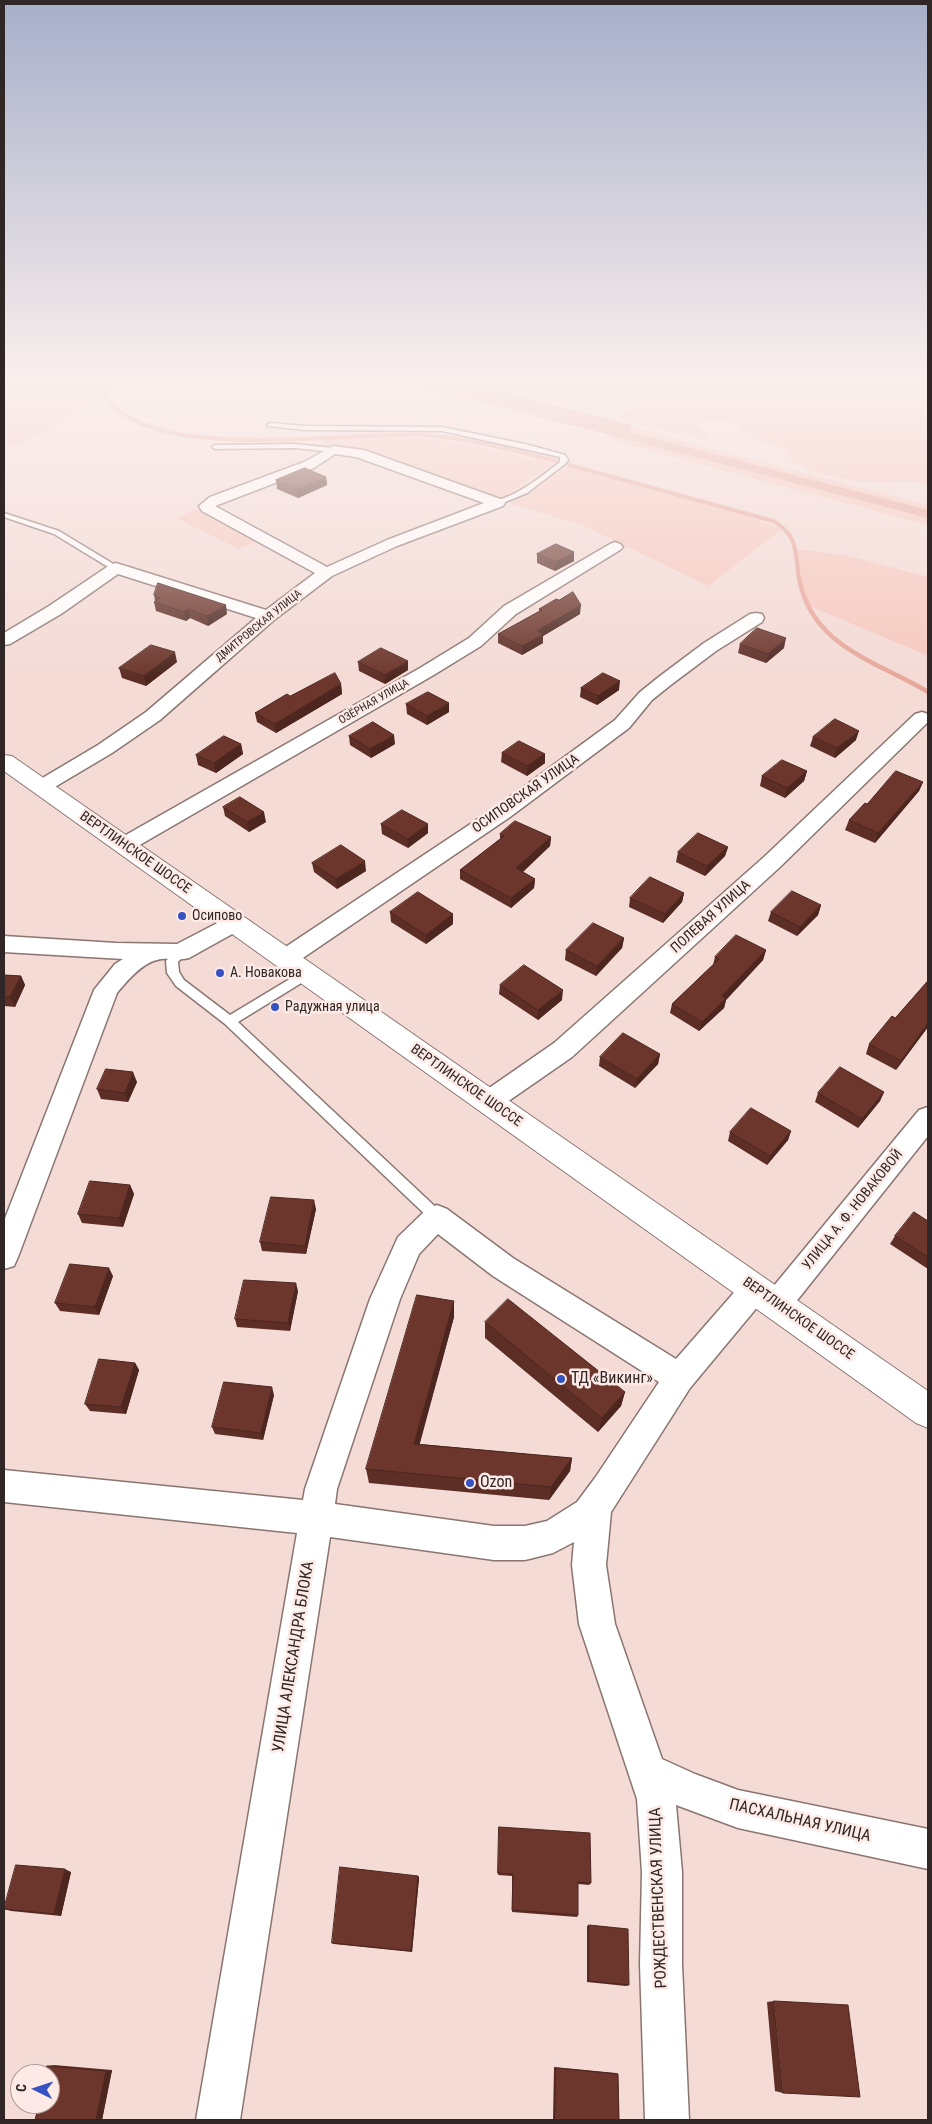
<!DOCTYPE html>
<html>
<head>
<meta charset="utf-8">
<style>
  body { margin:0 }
  #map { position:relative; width:932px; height:2124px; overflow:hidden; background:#f4dbd6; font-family:"Roboto Condensed",sans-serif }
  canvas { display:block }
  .frame { position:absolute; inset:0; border:5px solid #2f2625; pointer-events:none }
  .north { position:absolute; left:10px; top:2064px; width:50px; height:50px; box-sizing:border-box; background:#fdeae6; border:1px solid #ab9c99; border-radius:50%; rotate:274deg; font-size:14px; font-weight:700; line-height:20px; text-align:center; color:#2f2625 }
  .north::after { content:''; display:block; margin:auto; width:18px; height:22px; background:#3551c2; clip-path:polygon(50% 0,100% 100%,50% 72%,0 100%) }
</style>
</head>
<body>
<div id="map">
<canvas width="932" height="2124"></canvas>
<div class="frame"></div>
<div class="north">С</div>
</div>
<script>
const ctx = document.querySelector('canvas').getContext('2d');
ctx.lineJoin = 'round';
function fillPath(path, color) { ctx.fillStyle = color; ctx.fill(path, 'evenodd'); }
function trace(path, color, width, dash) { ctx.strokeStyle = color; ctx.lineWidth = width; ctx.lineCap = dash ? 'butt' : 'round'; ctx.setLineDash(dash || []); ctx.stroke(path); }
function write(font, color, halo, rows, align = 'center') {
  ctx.font = font + ' "Roboto Condensed",sans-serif'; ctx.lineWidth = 5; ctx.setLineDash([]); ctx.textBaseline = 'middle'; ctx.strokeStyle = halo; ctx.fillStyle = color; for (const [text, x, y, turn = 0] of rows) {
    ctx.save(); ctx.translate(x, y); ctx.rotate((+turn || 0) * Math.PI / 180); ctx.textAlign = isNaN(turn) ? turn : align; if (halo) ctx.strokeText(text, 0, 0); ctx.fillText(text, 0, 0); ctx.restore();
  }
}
fillPath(new Path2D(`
  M4 382H117L101 400 17 445H4Z
  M471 382H928V485L920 482H859L817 473 792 460 785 449 744 436 742 425 730 421 701 422 697 426 709 433 703 439 619 420 618 411 639 407C625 395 600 396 582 395L583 401 579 405 535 399Z
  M633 425 695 445 928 505V525L617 442 603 432 624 436Z
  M370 436 439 439 554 463 501 499 362 451 320 446 325 438Z
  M566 466 746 516 782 529 708 586 582 525 509 503 534 491Z
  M197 509 259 541 239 549 176 518Z
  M795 549 845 555 928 577V656L805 604Z`), '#f6c8be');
fillPath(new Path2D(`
  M404 382H464L633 425 629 430 631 434C625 437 596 431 587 429Z`), '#e7a79a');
trace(new Path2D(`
  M108 382 106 397C154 465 346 431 422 435 468 438 512 450 556 461
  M569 465 773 521C799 535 795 554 799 579`), '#e7a79a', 4);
trace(new Path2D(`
  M799 578C811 646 876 661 928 692`), '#e7a79a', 4.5);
fillPath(new Path2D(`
  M599 424 928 510V518L595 431 593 428 595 425Z`), '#e7a79a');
const lane = new Path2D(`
  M270 423 305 426 442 427 525 444 565 455 568 460 565 464 527 493 498 505 494 503 495 501C521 494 540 477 560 462V457L442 431 305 430 268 426 267 425Z
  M295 444 333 448 336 450 333 452 295 448 215 449 212 447 215 445Z
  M4 513 59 531 120 568 113 570 54 534 4 517Z
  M181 948 187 952 178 962 179 972 184 980 230 1015 303 971H311L313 974 311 977 238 1022 442 1213 444 1217 442 1221 437 1223 432 1221 225 1024 176 986 167 973 166 961 177 949Z`);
const street = new Path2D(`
  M333 446 364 450 503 500 505 503 503 506 397 546 332 576 274 620 160 720 112 753 48 791 41 793 34 791 31 787 34 783 98 745 146 712 256 618 118 574 61 614 10 644 4 645V633L49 606 110 565 116 563 266 610 315 573 202 511 199 506 210 497 304 462ZM335 454 356 457 484 503 387 540 327 567 215 506 314 468Z
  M615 542 620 544 623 547 620 550 516 614 481 646 432 676 131 850 124 852 117 850 114 845 117 840 420 668 469 638 504 606 610 544Z
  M756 613 762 614 764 618 762 622 716 651 672 684 652 700 629 728 510 817 294 964 286 966 278 964 274 958 278 952 496 807 615 720 640 692 660 676 704 643 750 614Z
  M922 712 928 714V722L780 867 572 1057 497 1109 488 1112 479 1109 475 1102 479 1095 554 1043 764 857 915 714Z
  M235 915 243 918 246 923 243 928 189 958C178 961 167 957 157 960 142 963 126 982 117 993L18 1257 14 1266 4 1269V1221L94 990 115 964 123 959 4 952V936L116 943 177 944 227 918Z
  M928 1107V1136L787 1313 777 1317 767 1313 762 1304 764 1299 690 1388 611 1512 606 1565 615 1624 662 1759 695 1774 738 1790 928 1829V1869L738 1828 676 1805 682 1872V1964L689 2120H645L640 1964 642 1872 637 1799 579 1624 572 1565 574 1542 553 1553 525 1560H494L330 1537 240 2120H196L297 1533 4 1502V1470L303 1500 305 1489 370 1299 398 1237 427 1209 437 1205 447 1209 513 1258 676 1359 745 1280 755 1276 765 1280 770 1289 768 1293 919 1110ZM438 1234 493 1276 659 1382 595 1478 577 1502 547 1521 525 1526H494L335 1504 337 1489 400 1299 419 1254Z`);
const secondary = new Path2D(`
  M4 755 12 756 928 1391V1428L916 1423 4 771Z`);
trace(lane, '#8a7570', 3);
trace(street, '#8a7570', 3);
trace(secondary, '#8a7570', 2);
fillPath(lane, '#fff');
fillPath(street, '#fff');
fillPath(secondary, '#fff');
fillPath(new Path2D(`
  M326 477 327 485 298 498 277 489 276 480Z
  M537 554 574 561 555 571 537 563Z
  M154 595 227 614 208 626 190 618 186 621 156 611 154 602 155 601Z
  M539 609 580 614 543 636V643L522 655 498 643V634L539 611Z
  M740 644 784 648 766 663 738 653Z
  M177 662 146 686 122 678 119 668Z
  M358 662 408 670 385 684 359 671Z
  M341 684 342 694 276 733 257 722 255 713 290 696Z
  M581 688 619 690 597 705 580 697Z
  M406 704 449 712 427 725 407 714Z
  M349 736 395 744 371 758 350 745Z
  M813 737 856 740 835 758 810 746Z
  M241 744 243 754 216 773 198 765 196 755Z
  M502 753 545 754V763L527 776 501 762Z
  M807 771 804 781 785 798 760 786 762 776Z
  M923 782 919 791 875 843 845 830 849 820 867 804Z
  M223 807 266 822 249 832 225 816Z
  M381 824H428V833L408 848 382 834Z
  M500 834 551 837 550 846 523 872 535 879 534 888 511 908 460 879V870L500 839Z
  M728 847 725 856 705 876 676 862 678 852Z
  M312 863 366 871 337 889 314 872Z
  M684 893 682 902 663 923 629 907 630 898Z
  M821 905 818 915 797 936 768 921 771 912Z
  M390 912 453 914V924L426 944 391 922Z
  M624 938 622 948 596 976 565 960 566 950Z
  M766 950 763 960 726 1000 724 1008 699 1031 670 1013 672 1004 713 965 715 957Z
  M4 975 21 976 25 985 15 1007 4 1006Z
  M928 981V1027L896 1070 866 1054 869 1044 895 1018Z
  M500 985 562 1000 538 1020 499 994Z
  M660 1054 658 1064 635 1088 599 1066 600 1057Z
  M137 1082 128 1102 101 1099 97 1089Z
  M884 1092 880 1101 858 1128 815 1102 818 1093Z
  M791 1131 788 1140 767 1165 728 1141 730 1132Z
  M130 1185 134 1194 123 1227 82 1223 78 1214Z
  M316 1209 306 1254 262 1251 260 1242Z
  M928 1221V1269L890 1244 895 1236Z
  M113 1276 99 1315 60 1311 55 1303Z
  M298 1291 290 1331 237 1327 235 1319Z
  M454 1301V1317L419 1444 572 1458 570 1471 549 1500 369 1483 366 1469Z
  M485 1322 625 1392 621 1406 598 1432 485 1338Z
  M135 1363 139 1370 126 1414 90 1411 85 1404Z
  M274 1395 263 1440 215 1434 212 1427Z
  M499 1827 591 1883 589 1885 578 1884V1915L577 1917 512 1912V1876L498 1875Z
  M71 1872 61 1916 11 1911 4 1909Z
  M418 1876 419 1878 412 1952 334 1944 332 1943Z
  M589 1925 629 1985 626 1986 587 1982V1926Z
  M774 2001 783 2093 775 2091 767 2002Z
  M54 2065 112 2070 102 2120H35L47 2066Z
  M554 2067 616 2073 618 2074 619 2120H553Z`), '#5d2e26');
fillPath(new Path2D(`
  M326 477 327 485 298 498 297 490Z
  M574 552V561L555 571 556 562Z
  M226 605 227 614 208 626 207 616Z
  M581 605 580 614 543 636V643L522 655V646L537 631Z
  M188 609 190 618 186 621 184 612Z
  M786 638 784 648 766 663 768 654Z
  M175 652 177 662 146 686 144 676Z
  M408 661V670L385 684V675Z
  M620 681 619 690 597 705 598 696Z
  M341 684 342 694 276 733 275 724Z
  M449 703V712L427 725V716Z
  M859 731 856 740 835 758 837 748Z
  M394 735 395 744 371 758 370 749Z
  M241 744 243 754 216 773 214 763Z
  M545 754V763L527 776V766Z
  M807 771 804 781 785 798 787 788Z
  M923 782 919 791 875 843 878 833Z
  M264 812 266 822 249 832 247 822Z
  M428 824V833L408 848V839Z
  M551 837 550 846 516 878V868Z
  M728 847 725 856 705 876 707 866Z
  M365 861 366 871 337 889 336 879Z
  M535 879 534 888 511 908V898Z
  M684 893 682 902 663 923 665 914Z
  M821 905 818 915 797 936 800 927Z
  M453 914V924L426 944V935Z
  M624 938 622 948 596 976 597 966Z
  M766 950 763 960 726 1000 724 1008 699 1031 702 1022 722 996Z
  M21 976 25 985 15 1007 10 997Z
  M563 990 562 1000 538 1020V1010Z
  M928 1023V1027L896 1070 901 1061Z
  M660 1054 658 1064 635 1088 637 1079Z
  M133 1072 137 1082 128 1102 125 1093Z
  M884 1092 880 1101 858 1128 862 1119Z
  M791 1131 788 1140 767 1165 770 1156Z
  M130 1185 134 1194 123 1227 119 1218Z
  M314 1200 316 1209 306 1254 305 1246Z
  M109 1268 113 1276 99 1315 95 1307Z
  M296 1283 298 1291 290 1331 288 1323Z
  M454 1301V1317L416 1458 414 1444Z
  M135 1363 139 1370 126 1414 121 1407Z
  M272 1387 274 1395 263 1440 261 1433Z
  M625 1392 621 1406 598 1432 602 1418Z
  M572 1458 570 1471 549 1500 551 1487Z
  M65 1869 71 1872 61 1916 54 1914Z
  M418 1876 419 1878 412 1952 411 1951Z
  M112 2070 102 2120H96L106 2071Z`), '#4c261f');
const building = new Path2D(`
  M305 468 326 477 297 490 276 480Z
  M556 544 574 552 556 562 537 554Z
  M158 583 226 605 207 616 188 609 184 612 154 602 160 598 154 595Z
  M573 592 581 605 537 631 544 634 522 646 498 634 542 610 539 609 556 599 559 600Z
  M757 628 786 638 768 654 740 644Z
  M151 645 175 652 144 676 119 668Z
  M381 648 408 661 385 675 358 662Z
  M335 673 341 684 275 724 255 713 287 694 290 696Z
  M603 673 620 681 598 696 581 688Z
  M428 692 449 703 427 716 406 704Z
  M835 719 859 731 837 748 813 737Z
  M373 722 394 735 370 749 349 736Z
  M224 736 241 744 214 763 196 755Z
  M519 741 545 754 527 766 502 753Z
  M782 760 807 771 787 788 762 776Z
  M896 771 923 782 878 833 849 820 865 803 867 804Z
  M240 797 264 812 247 822 223 807Z
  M402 810 428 824 408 839 381 824Z
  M515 821 551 837 516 868 535 879 511 898 460 870 504 836 500 834Z
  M698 833 728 847 707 866 678 852Z
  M341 845 365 861 336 879 312 863Z
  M650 877 684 893 665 914 630 898Z
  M792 891 821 905 800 927 771 912Z
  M418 892 453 914 426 935 390 912Z
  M593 923 624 938 597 966 566 950Z
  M736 935 766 950 722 996 726 998 702 1022 672 1004 719 959 715 957Z
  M524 965 563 990 538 1010 500 985Z
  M4 975 21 976 10 997H4Z
  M928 981V1023L901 1061 869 1044 892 1016 895 1018Z
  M623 1033 660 1054 637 1079 600 1057Z
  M840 1067 884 1092 862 1119 818 1093Z
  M106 1069 133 1072 125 1093 97 1089Z
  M751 1108 791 1131 770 1156 730 1132Z
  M90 1181 130 1185 119 1218 78 1214Z
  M271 1197 314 1200 305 1246 260 1242Z
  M914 1212 928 1221V1257L895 1236Z
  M70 1264 109 1268 95 1307 55 1303Z
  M244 1280 296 1283 288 1323 235 1319Z
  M417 1295 454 1301 414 1444 572 1458 551 1487 366 1469Z
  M508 1299 625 1392 602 1418 485 1322Z
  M99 1359 135 1363 121 1407 85 1404Z
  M224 1382 272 1387 261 1433 212 1427Z
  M499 1827 590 1833 591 1883 578 1882V1915L512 1910 513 1874 498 1873Z
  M16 1865 65 1869 54 1914 4 1909Z
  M340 1867 418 1876 411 1951 332 1943Z
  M589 1925 628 1929 629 1985 589 1981Z
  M774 2001 848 2005 860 2097 783 2093Z
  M47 2066 106 2071 96 2120H35L39 2104H50V2074H45Z
  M556 2068 618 2074 619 2120H555Z`);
fillPath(building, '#6c362c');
trace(building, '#4c261f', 1);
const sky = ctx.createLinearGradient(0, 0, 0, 680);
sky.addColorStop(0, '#a7afc9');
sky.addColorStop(0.56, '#faefed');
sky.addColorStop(1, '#faefed00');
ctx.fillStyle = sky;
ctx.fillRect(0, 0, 932, 680);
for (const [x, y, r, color] of [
  [182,916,5,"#3551c2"],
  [220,973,5,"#3551c2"],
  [275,1007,5,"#3551c2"],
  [561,1379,5,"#3551c2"],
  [470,1483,5,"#3551c2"]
]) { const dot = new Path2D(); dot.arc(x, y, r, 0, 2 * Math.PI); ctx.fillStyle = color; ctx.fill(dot); trace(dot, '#fdeae6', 2); }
write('11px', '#2f2625', '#fdeae6', [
  ["ДМИТРОВСКАЯ УЛИЦА",259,626,-39],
  ["ОЗЁРНАЯ УЛИЦА",374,702,-30]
]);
write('14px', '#2f2625', '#fdeae6', [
  ["ОСИПОВСКАЯ УЛИЦА",526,794,-35],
  ["ВЕРТЛИНСКОЕ ШОССЕ",135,853,35],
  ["ПОЛЕВАЯ УЛИЦА",711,917,-42],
  ["ВЕРТЛИНСКОЕ ШОССЕ",466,1086,35],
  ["УЛИЦА А. Ф. НОВАКОВОЙ",853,1210,-51],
  ["ВЕРТЛИНСКОЕ ШОССЕ",798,1319,35]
]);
write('14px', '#2f2625', '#fdeae6', [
  ["Осипово",192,916],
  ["А. Новакова",230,973],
  ["Радужная улица",285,1007]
], 'left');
write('16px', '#2f2625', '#fdeae6', [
  ["ТД «Викинг»",571,1379],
  ["Ozon",480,1483]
], 'left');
write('16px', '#2f2625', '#fdeae6', [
  ["УЛИЦА АЛЕКСАНДРА БЛОКА",294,1657,-81],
  ["ПАСХАЛЬНАЯ УЛИЦА",800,1821,13],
  ["РОЖДЕСТВЕНСКАЯ УЛИЦА",659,1898,-92]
]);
</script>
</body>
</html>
